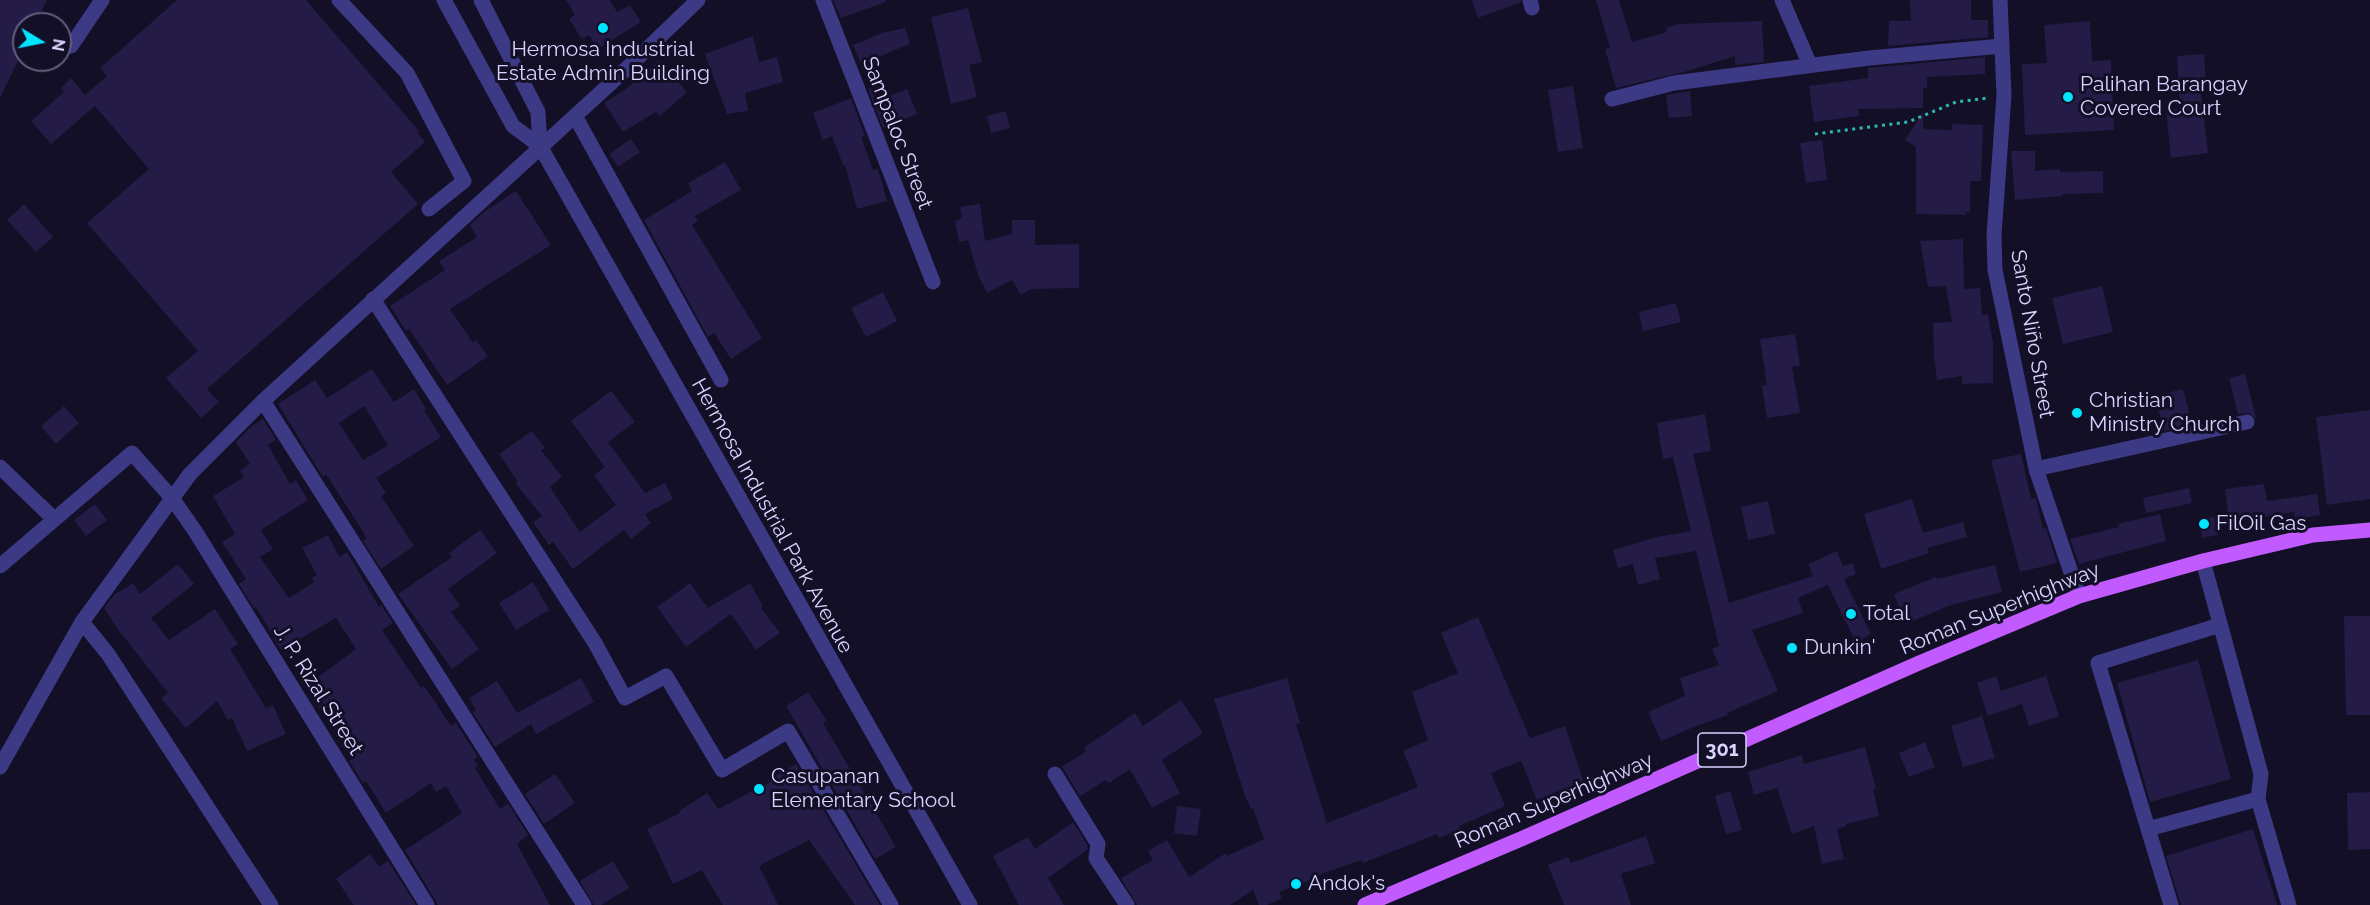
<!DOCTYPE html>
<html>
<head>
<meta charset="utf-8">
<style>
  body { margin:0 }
  #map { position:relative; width:2370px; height:905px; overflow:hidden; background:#130f26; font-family:Raleway,sans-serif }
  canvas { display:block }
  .north { position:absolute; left:12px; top:12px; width:60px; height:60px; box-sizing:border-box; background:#130f26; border:2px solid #625e7d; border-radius:50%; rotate:100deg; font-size:16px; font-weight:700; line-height:24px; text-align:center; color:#d9d4ff }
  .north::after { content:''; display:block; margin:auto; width:21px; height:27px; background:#00e5ff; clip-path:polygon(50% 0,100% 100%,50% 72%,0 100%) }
</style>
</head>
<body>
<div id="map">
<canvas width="2370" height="905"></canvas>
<div class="north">N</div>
</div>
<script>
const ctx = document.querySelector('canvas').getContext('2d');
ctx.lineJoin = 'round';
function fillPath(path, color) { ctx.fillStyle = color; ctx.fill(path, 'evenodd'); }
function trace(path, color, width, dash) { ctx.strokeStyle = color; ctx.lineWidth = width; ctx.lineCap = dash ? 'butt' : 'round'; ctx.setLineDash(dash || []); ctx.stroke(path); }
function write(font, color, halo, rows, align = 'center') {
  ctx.font = font + ' Raleway,sans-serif'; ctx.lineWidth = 6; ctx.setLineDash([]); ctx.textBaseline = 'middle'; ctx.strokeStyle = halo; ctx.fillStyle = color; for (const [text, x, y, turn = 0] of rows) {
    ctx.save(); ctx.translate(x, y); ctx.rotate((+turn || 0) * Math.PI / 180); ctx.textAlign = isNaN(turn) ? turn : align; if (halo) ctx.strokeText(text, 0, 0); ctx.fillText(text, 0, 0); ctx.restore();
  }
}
fillPath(new Path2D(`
  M0 0H47L35 24H24V48L0 98Z
  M177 0H306L419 131 417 132 425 142 391 172 418 204 207 389 219 402 201 418 166 378 198 351 87 223 149 169 95 106 51 144 31 121 64 92 61 88 71 78 85 95 107 76 100 68Z
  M566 0H610L617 12 630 5 641 22 598 49 589 35 582 39 569 19 575 15Z
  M833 0H885L886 2 841 18Z
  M1472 0H1521V2L1478 18Z
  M1596 0H1619L1632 42 1667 32 1666 28 1678 24 1762 21 1764 62 1735 65V56L1688 71 1616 88 1605 49 1610 48Z
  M1910 0H1971V20H1988V37L1888 46 1889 21H1911Z
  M968 8 982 62 969 65 977 97 951 104 931 17Z
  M2090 21 2092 61 2111 60 2114 130 2025 135 2022 64 2047 63 2044 25Z
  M905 28 910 44 861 64 853 45 882 33Z
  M753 36 759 62 777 57 783 82 745 93 748 111 727 114 705 54Z
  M2204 54 2206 84H2200L2208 153 2171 158 2166 110 2180 109 2177 56Z
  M1985 57V74L1927 77V88H1923V108L1858 109 1859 116 1814 122 1809 86 1868 78V68Z
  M659 60 687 92 660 116 656 112 623 132 604 103 627 88Z
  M882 84 887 97 907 89 917 114 883 128 868 89Z
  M1573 86 1583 148 1558 152 1548 90Z
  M1690 91 1692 116 1669 118 1666 95Z
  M851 98 865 136 861 137 873 170 878 169 887 201 857 209 845 165H843L832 136 823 140 813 113Z
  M1006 111 1010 128 991 133 987 116Z
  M1923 112V129L1952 130V124L1983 125 1981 181H1970V212H1966V215L1916 214V147L1905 140Z
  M631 139 640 152 618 167 609 154Z
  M1822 140 1827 180 1806 183 1800 143Z
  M2011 151H2035V171L2060 169V172L2103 171V193L2062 194V196L2015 200Z
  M725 162 741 190 695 216 698 221 692 225 762 338 731 359 714 333 708 337 644 220 692 191 688 183Z
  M516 191 551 245 450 309 473 343 476 340 488 356 447 385 409 329 406 331 390 306 445 270 439 261 477 237 470 225 484 212Z
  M24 204 53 237 36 252 7 220Z
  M980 204 985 241 1012 234V220H1035V245L1079 244V288L1031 289 1021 295 1012 280 987 293 978 275 968 240 959 242 955 221 962 218 960 207Z
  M1963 239 1964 289 1980 288 1982 315 1988 314 1993 343V383L1962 384V376L1937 380 1934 358 1933 323 1952 322 1946 286 1928 287 1920 241Z
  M2102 286 2113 332 2063 344 2052 298Z
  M883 292 897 321 866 337 851 308Z
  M1676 303 1681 322 1643 331 1639 312Z
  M1795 334 1800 366 1792 367 1800 413 1767 418 1762 386 1767 385 1760 339Z
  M372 369 394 402 414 389 426 409 424 410 441 437 376 478 386 493 381 496 414 546 381 569 363 541 367 538 326 474 323 477 278 404 315 380 327 398ZM364 406 388 445 363 460 339 423Z
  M2245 374 2256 418H2255L2249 413 2238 414 2229 378Z
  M2183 389 2192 424 2164 431 2155 396Z
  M611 391 635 422 608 442 645 493 665 483 673 499 645 514 651 523 631 539 624 530 573 569 553 542 549 545 533 522 542 516 516 484 518 482 499 454 532 431 545 448 541 450 562 477 550 487 580 532 616 505 594 475 605 467 571 421Z
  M64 406 79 423 56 444 41 426Z
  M2370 410V499L2327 505 2316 417Z
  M1705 414 1711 451 1693 454 1729 603 1813 576 1808 564 1837 551 1843 566 1853 563 1856 574 1844 579 1871 634 1856 643 1828 585 1798 598 1803 613 1752 630 1778 691 1727 713 1728 715 1694 727 1661 741 1648 712 1685 696 1680 678 1719 665 1712 649 1719 646 1696 551 1655 558 1660 579 1638 585 1633 564 1618 568 1613 550 1657 537 1691 531 1673 457 1663 459 1657 423Z
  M263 419 276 440 268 445 290 484 296 480 308 500 261 530 273 549 260 557 289 598 314 582 312 578 317 575 302 548 328 535 339 557 347 552 379 607 381 605 393 623 382 630 421 688 424 686 451 726 456 723 478 757 474 760 478 766 475 768 500 809 507 804 509 805 528 835 517 844 550 905H438L405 850 462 813 446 786 436 792 431 783 386 813 366 781 363 783 349 761 355 758 305 687 356 649 336 618 281 650 256 607 254 608 239 584 246 579 222 542 235 534 213 496 244 477 240 470 250 464 236 442 252 426Z
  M2021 454 2031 499 2036 498 2043 529 2046 528 2057 563 2020 572 1991 460Z
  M2264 484 2267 501 2317 494 2320 515 2295 519 2294 512 2229 522 2225 489Z
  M2189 488 2192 503 2146 513 2143 498Z
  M1912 499 1923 533 1963 522 1967 537 1927 548 1929 553 1881 569 1864 514Z
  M1768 501 1775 534 1748 540 1741 507Z
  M95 504 107 520 86 536 74 520Z
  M2160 514 2166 541 2079 564 2070 539 2119 527 2118 524Z
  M2214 517 2218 535 2202 538 2199 520Z
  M480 530 497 553 448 589 460 606 451 612 479 649 452 669 398 594 452 557 449 553Z
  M178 564 194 584 151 618 169 640 215 609 238 644 230 649 266 708 273 705 286 734 247 751 232 718 228 720 217 701 186 728 161 698 168 693 117 628 104 608 114 595 133 583 140 594Z
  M1995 565 2002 592 1951 605 1906 624 1894 594 1936 577 1937 579Z
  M533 582 549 610 516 630 499 603Z
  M690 583 708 608 750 583 763 606 761 608 780 633 756 650 731 614 686 647 657 607Z
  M2344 616H2370V715H2346Z
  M1478 617 1530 738 1565 726 1585 786 1560 794 1559 791 1537 800 1521 761 1491 773 1505 806 1459 826 1461 829 1439 838 1437 834 1363 863 1362 860 1315 876 1316 878 1279 892 1282 898 1267 905H1259L1253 890 1230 905H1137L1121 878 1153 860 1148 851 1167 840 1189 877 1226 853 1227 856 1264 839 1253 808 1251 809 1245 796 1214 699 1287 678 1300 723 1296 724 1327 823 1418 787 1403 751 1428 740 1412 692 1458 673 1441 633Z
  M2198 660 2231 779 2150 802 2117 683Z
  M1996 676 2001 691 2046 676 2059 716 2029 726 2022 704 1988 716 1977 683Z
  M581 678 594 702 536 734 531 724 495 747 473 713 476 710 469 698 497 681 517 713Z
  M808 692 827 721 823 723 896 847 875 859 786 706Z
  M1181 700 1203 733 1162 760 1180 793 1152 808 1130 769 1109 783 1106 780 1080 796 1062 767 1086 751 1084 748 1135 713 1143 726Z
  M1982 716 1995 758 1963 767 1951 726Z
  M1925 742 1935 767 1909 777 1899 753Z
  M1865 747 1876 789H1873L1879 816 1846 824 1847 826 1837 829 1844 859 1822 864 1814 826 1792 834 1777 788 1754 795 1748 772 1802 755 1804 764Z
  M796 764 880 905H855L809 840 759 866 778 905H723L702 870 673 884 647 829 680 813 679 811 707 793 718 809 774 780 773 777Z
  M555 774 575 803 544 824 525 794Z
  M1730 791 1742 830 1726 834 1715 796Z
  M2370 792V849L2348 850 2347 793Z
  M1177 806 1201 809 1197 836 1174 833Z
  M1073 822 1088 846 1087 850 1048 878 1064 905H1019L993 856 1028 837 1035 849Z
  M2253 829 2277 905H2181L2166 856Z
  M1646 836 1655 863 1621 874 1631 905H1564L1548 865 1568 857 1571 863Z
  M370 854 379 867 388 861 416 905H354L336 879Z
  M613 861 629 888 601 905H594L580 881Z`), '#241b47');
trace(new Path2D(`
  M1815 134 1908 122 1956 102 1988 98`), '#2fb8b0', 3, [3, 4.5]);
trace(new Path2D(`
  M339 0 407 73 464 181 429 209
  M444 0 513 126 540 146 970 905
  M481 0 538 112 540 146
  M823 0 933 282
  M1530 0 1532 8
  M1782 0 1810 65
  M2000 0 2004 95 1994 235 1995 270 2036 469 2079 596
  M71 46 102 0
  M1612 99 1674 83 1869 58 2002 46
  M575 116 721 380
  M373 299 595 643 625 698 666 676 722 770 788 731 891 905
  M263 401 584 905
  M0 467 53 518
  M2036 469 2247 422
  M2203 561 2261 774 2258 799 2289 905
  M0 566 132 453 172 498 195 531 427 905
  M82 622 108 654 271 905
  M0 767 82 622 190 474 263 401 623 72 698 0
  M1055 774 1098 844 1096 858 1127 905
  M2148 829 2258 799
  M2171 905 2098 663 2220 625`), '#3d3a85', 15);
trace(new Path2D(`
  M1365 905 1521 839 1919 663 2079 596 2203 561 2313 535 2370 530`), '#c25bff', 15);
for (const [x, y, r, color] of [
  [603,28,6,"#00e5ff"],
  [2068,97,6,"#00e5ff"],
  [2077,413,6,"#00e5ff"],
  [2204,524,6,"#00e5ff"],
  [1851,614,6,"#00e5ff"],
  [1792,648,6,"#00e5ff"],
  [759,789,6,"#00e5ff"],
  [1296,884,6,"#00e5ff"]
]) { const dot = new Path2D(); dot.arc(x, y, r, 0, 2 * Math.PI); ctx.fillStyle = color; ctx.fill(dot); trace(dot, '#130f26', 2); }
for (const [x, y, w] of [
  [1722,750,48]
]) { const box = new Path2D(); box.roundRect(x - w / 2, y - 17, w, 34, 4.5); ctx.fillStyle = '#130f26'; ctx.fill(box); trace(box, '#d9d4ff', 1.5); }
write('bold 20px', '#d9d4ff', null, [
  ["301",1722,750]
]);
write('21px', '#d9d4ff', '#130f26', [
  ["Hermosa Industrial",603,50,"center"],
  ["Estate Admin Building",603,74,"center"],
  ["Palihan Barangay",2080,85],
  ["Covered Court",2080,109],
  ["Christian",2089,401],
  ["Ministry Church",2089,425],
  ["FilOil Gas",2216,524],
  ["Total",1863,614],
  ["Dunkin'",1804,648],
  ["Casupanan",771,777],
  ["Elementary School",771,801],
  ["Andok's",1308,884]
], 'left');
write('21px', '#d9d4ff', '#130f26', [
  ["Sampaloc Street",897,133,69],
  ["Santo Niño Street",2032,334,80],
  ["Hermosa Industrial Park Avenue",772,516,61],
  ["Roman Superhighway",2000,609,-22],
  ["J. P. Rizal Street",318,690,58],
  ["Roman Superhighway",1554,801,-23]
]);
</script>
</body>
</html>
